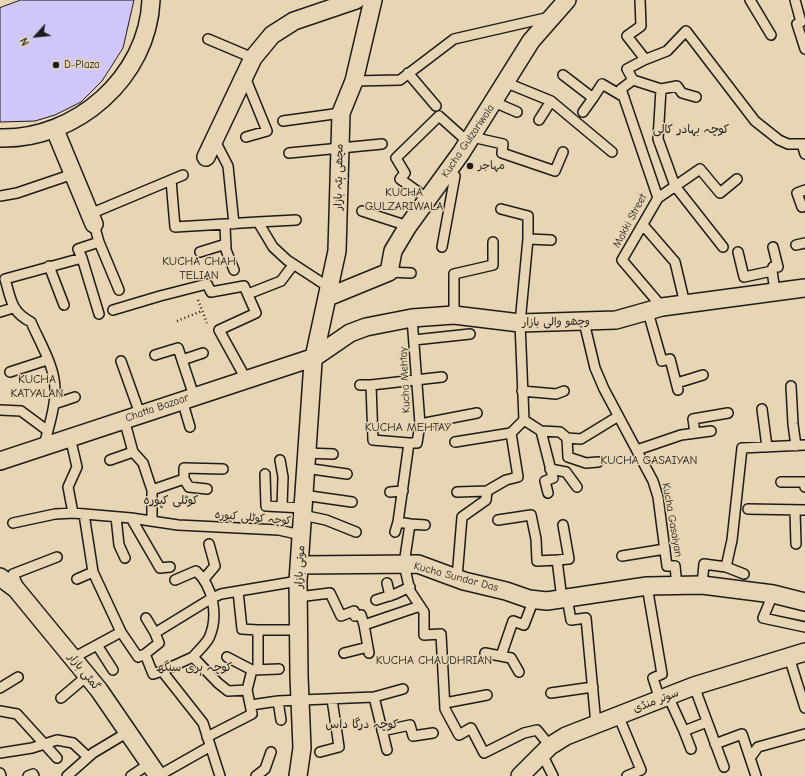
<!DOCTYPE html>
<html>
<head>
<meta charset="utf-8">
<style>
  body { margin:0 }
  #map { position:relative; width:805px; height:776px; overflow:hidden; background:#e8d5b3; font-family:"Comic Neue",sans-serif }
  canvas { display:block }
  .north { position:absolute; left:16px; top:16px; width:40px; height:40px; -webkit-text-stroke:3px #e8d5b3; paint-order:stroke; rotate:243deg; font-size:11px; font-weight:700; line-height:16px; text-align:center; color:#1c1c1c }
  .north::after { content:''; display:block; margin:auto; width:14px; height:18px; background:#1c1c1c; clip-path:polygon(50% 0,100% 100%,50% 72%,0 100%) }
</style>
</head>
<body>
<div id="map">
<canvas width="805" height="776"></canvas>
<div class="north">N</div>
</div>
<script>
const ctx = document.querySelector('canvas').getContext('2d');
ctx.lineJoin = 'round';
function fillPath(path, color) { ctx.fillStyle = color; ctx.fill(path, 'evenodd'); }
function trace(path, color, width, dash) { ctx.strokeStyle = color; ctx.lineWidth = width; ctx.lineCap = dash ? 'butt' : 'round'; ctx.setLineDash(dash || []); ctx.stroke(path); }
function write(font, color, halo, rows, align = 'center') {
  ctx.font = font + ' "Comic Neue","Playpen Sans Arabic",sans-serif'; ctx.lineWidth = 3; ctx.setLineDash([]); ctx.textBaseline = 'middle'; ctx.strokeStyle = halo; ctx.fillStyle = color; for (const [text, x, y, turn = 0] of rows) {
    ctx.save(); ctx.translate(x, y); ctx.rotate((+turn || 0) * Math.PI / 180); ctx.textAlign = isNaN(turn) ? turn : align; if (halo) ctx.strokeText(text, 0, 0); ctx.fillText(text, 0, 0); ctx.restore();
  }
}
const building = new Path2D(`
  M21 0H134L123 48 102 81 81 102 55 115 35 121 0 122V8Z`);
fillPath(building, '#d0c6f8');
trace(building, '#1c1c1c', 1);
const lane = new Path2D(`
  M640 0 641 26 627 36 645 59
  M750 0 771 35
  M795 0 801 22 797 24 805 49
  M208 39 253 58
  M408 73 436 106
  M563 75 593 98 602 84 624 97
  M245 77 267 131 246 137
  M633 80 661 89 677 86 682 93 696 97
  M354 81 400 80 454 39 550 17
  M507 83 551 101 612 152
  M661 89 658 139 675 186 723 247
  M494 102 517 112
  M583 112 593 98
  M539 120 551 101
  M283 121 341 113
  M472 137 503 144 502 153 555 171 563 152
  M214 139 228 166 234 224
  M802 144 805 154
  M289 153 382 144
  M171 180 175 227 258 222 273 247 287 260 330 288
  M0 196 17 193 73 174
  M658 198 700 169 720 193 737 179
  M428 199 400 179 405 173 396 158 439 116 468 142
  M802 207 797 193 805 190
  M362 211 408 226
  M90 214 183 175
  M258 222 296 220
  M225 225 226 250 234 270
  M643 225 675 262 685 304
  M528 239 551 240
  M99 242 119 290
  M796 245 805 243
  M442 247 455 176 448 171
  M200 252 226 244
  M738 252 744 277 772 271 775 291
  M82 258 99 314
  M49 266 64 305
  M772 271 773 267H778L773 247
  M389 272 411 273
  M248 294 281 281 293 265
  M662 307 622 260 658 198 621 89 633 80 627 69 644 60 667 51 686 31 755 121 779 140 788 144H805
  M113 310 160 296 207 284 211 292 244 286 256 313 219 330 246 379
  M0 312 13 308
  M648 312 662 361 670 359 678 390
  M454 315V274L493 265V242
  M412 318 420 424 417 443H409L398 522 410 524 404 564 410 591 424 612V635L441 634 445 709 459 735 471 728 484 753 524 733 537 730 550 746
  M584 322 595 368 604 389 653 481 658 497 667 566H675L677 586
  M414 340 470 334
  M155 355 178 348 194 396
  M182 360 203 353
  M121 361 140 414
  M10 372 47 360
  M677 383 703 375
  M360 385H371
  M791 386 793 424 796 446
  M522 391 556 394 564 391
  M182 400 190 427
  M54 404 75 397
  M762 409 767 447
  M0 410 21 411 48 431
  M124 419 133 452 143 463 152 490V521
  M524 420 541 431 553 478 545 481 548 493
  M420 424 477 413
  M541 431 560 432 567 438 581 439 617 417
  M695 433 693 419 728 413
  M70 437 77 467 68 487 73 513
  M567 438 568 457 586 463 598 462
  M455 442 511 433
  M409 443 373 440 371 385 442 377
  M44 446C48 428 55 410 55 392 56 368 40 343 31 322 11 312 11 299 5 279L82 258 78 249 99 242 94 224
  M637 450 681 435 711 431
  M306 453 333 454
  M110 460 133 452
  M280 460 283 477 282 507
  M305 468 347 474
  M550 469 566 472 577 487
  M265 474 266 506 303 508
  M184 479 189 487 207 489
  M781 482H804L805 487
  M152 490 184 479V468L223 469
  M390 492 403 491
  M457 492 487 491
  M303 495 352 502
  M748 509 805 510
  M795 511 796 544
  M84 514 93 572 121 632 138 657 145 654 159 643 155 633 212 598 221 594 298 581
  M302 515 326 520 356 532
  M116 517 119 545 125 558
  M131 518 160 568 170 567
  M498 520 531 515 536 539 537 561 557 560 562 599
  M13 523 55 514 73 513 131 518 178 525 279 530 301 535
  M410 524 425 525
  M395 532 398 522
  M622 556 665 549
  M557 560 569 559 563 525
  M726 567 744 574
  M457 578 462 517 486 500 487 491 506 480 518 477 511 433 524 420 520 323 528 239V216L501 209
  M77 579 93 572
  M204 579 215 566 209 544
  M175 580 196 571C213 586 219 616 209 638 205 645 198 651 193 657
  M387 583 390 596
  M702 585 704 564 726 567 732 540 742 448 805 445
  M647 586 662 674 653 678 660 700
  M19 588 13 574 57 557
  M238 591 242 629 258 630V669
  M773 594 763 618 805 627
  M298 597 330 593 341 616 354 611 355 616 361 615 364 625
  M567 598 571 620 586 618 596 724
  M376 600 395 594 410 587
  M146 618 155 633
  M258 630H298
  M97 645 113 670
  M344 653 368 647
  M369 653 364 625 420 606
  M485 653 511 658 519 672
  M145 654 153 674 162 671 203 723 220 776
  M501 656 513 621 524 625 534 599
  M227 657 252 670 279 669
  M789 657 805 708
  M73 658 121 632
  M162 671 193 657 218 683 228 691 247 690 252 714 207 737
  M694 686 724 767
  M0 688 18 677
  M247 690 252 670
  M551 693 593 687
  M668 696 684 731 707 722
  M374 697 387 750
  M61 698 87 676
  M278 701 281 720
  M445 703 487 695
  M251 705 278 701 374 697 403 689
  M0 711 17 714 57 758
  M618 715 641 770 627 776
  M382 731 410 725 413 736 433 733
  M684 731 691 749
  M715 744 742 734 750 758 758 747 805 734
  M320 752 339 747 332 699
  M0 753 32 748 57 740 73 743 88 757
  M542 754 553 776
  M750 758 756 776
  M0 773 1 776
  M28 776 33 774 34 776
  M67 776 93 753 128 732
  M131 776 149 764
  M158 776 209 747
  M256 776 265 769 271 752`);
const street = new Path2D(`
  M55 130 94 224
  M0 138C76 140 148 77 151 0
  M206 157 253 58 272 35 294 21 356 0
  M328 297 389 272 393 251 408 226 461 153 531 41 567 0
  M0 461 315 357 350 333 366 327 412 318 454 315 520 323 616 320 662 307 805 288
  M300 565 418 564 464 581 506 591 529 599 547 601 647 586 702 585 773 594 805 602
  M0 577 16 589 99 690 158 776
  M298 776 302 748 299 676 298 581 313 362 337 251 341 113 354 81 373 0
  M520 776 550 746 566 736 694 686 805 652`);
trace(lane, '#1c1c1c', 12);
trace(street, '#1c1c1c', 20);
trace(new Path2D(`
  M198 300 207 323
  M177 321 202 311`), '#1c1c1c', 2.5, [1, 3]);
trace(lane, '#e8d5b3', 9);
trace(street, '#e8d5b3', 17);
for (const [x, y, r, color] of [
  [56,65,4,"#1c1c1c"],
  [470,166,4,"#1c1c1c"]
]) { const dot = new Path2D(); dot.arc(x, y, r, 0, 2 * Math.PI); ctx.fillStyle = color; ctx.fill(dot); trace(dot, '#e8d5b3', 1.5); }
write('11px', '#1c1c1c', '#e8d5b3', [
  ["D-Plaza",64,65],
  ["مہاجر",478,166]
], 'left');
write('11px', '#1c1c1c', '#e8d5b3', [
  ["Kucha Gulzariwala",468,141,-56],
  ["مچھی ہٹہ بازار",339,177,-89],
  ["Makki Street",630,221,-62],
  ["وچھو والی بازار",556,322,-1],
  ["Kucha Mehtay",405,380,-93],
  ["Chatta Bazaar",157,408,-19],
  ["کوچہ کوٹلی کپورہ",253,518,5],
  ["Kucha Gasaiyan",672,520,80],
  ["موتی بازار",300,567,-87],
  ["Kucha Sundar Das",456,577,15],
  ["گمٹی بازار",84,672,51],
  ["سوتر منڈی",656,701,-21]
]);
write('12px', '#1c1c1c', '#e8d5b3', [
  ["کوچہ بہادر کالی",691,130],
  ["KUCHA",404,193],
  ["GULZARIWALA",404,207],
  ["KUCHA CHAH",199,262],
  ["TELIAN",199,276],
  ["KUCHA",37,380],
  ["KATYALAN",37,394],
  ["KUCHA MEHTAY",408,428],
  ["KUCHA GASAIYAN",649,461],
  ["کوٹلی کپورہ",171,501],
  ["KUCHA CHAUDHRIAN",434,661],
  ["کوچہ ہری سنگھ",194,668],
  ["کوچہ درگا داس",362,725]
]);
</script>
</body>
</html>
